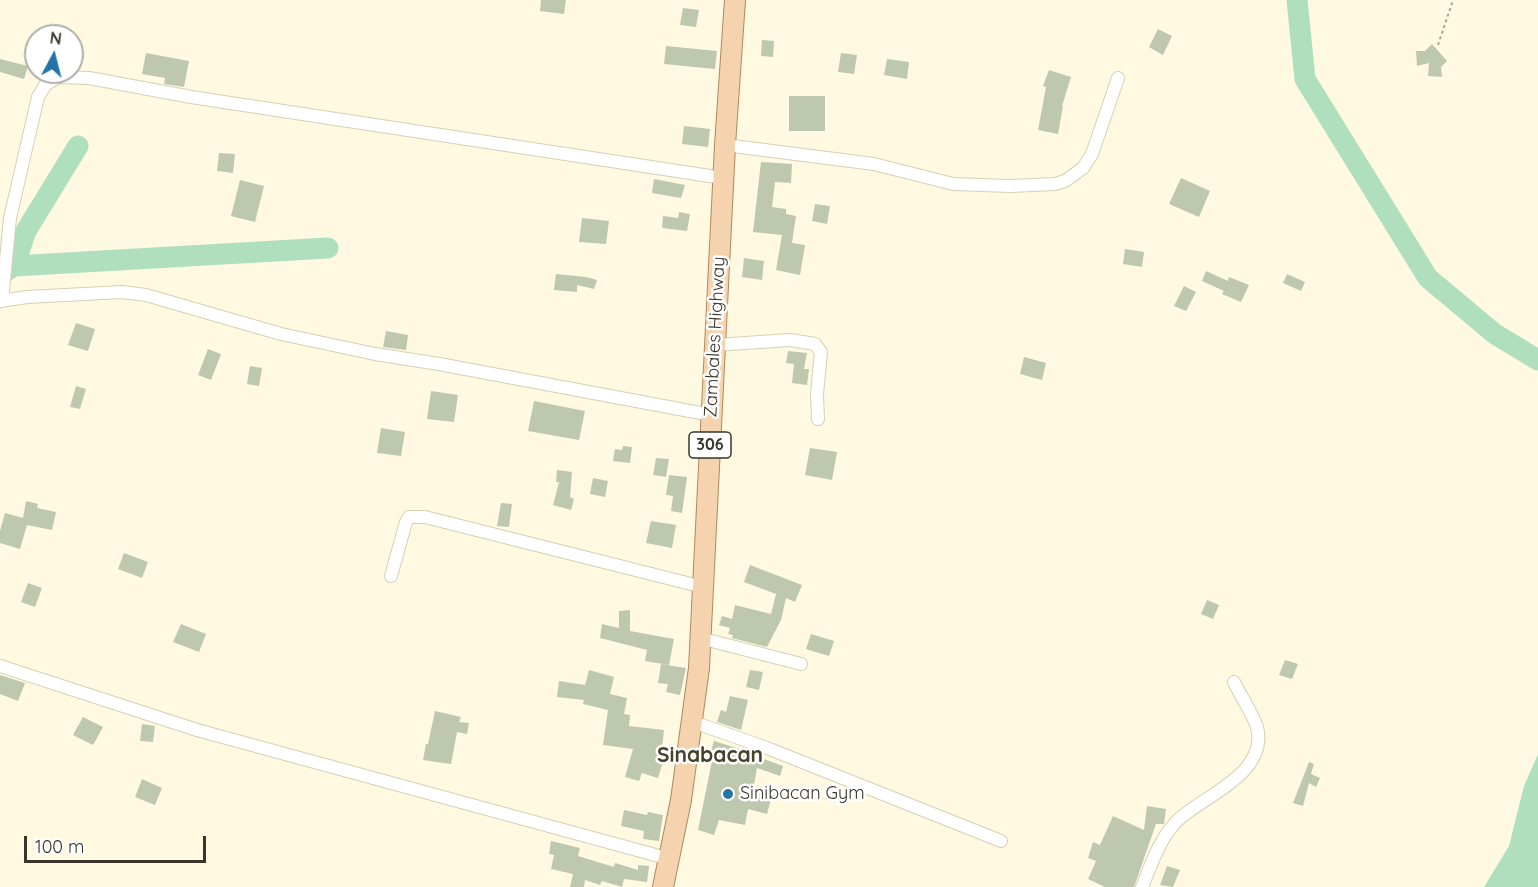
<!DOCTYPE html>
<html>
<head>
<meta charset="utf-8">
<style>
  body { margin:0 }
  #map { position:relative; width:1538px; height:887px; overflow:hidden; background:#fff9e2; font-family:Quicksand,sans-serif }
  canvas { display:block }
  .north { position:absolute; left:24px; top:24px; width:60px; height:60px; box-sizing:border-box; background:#fff; border:2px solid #afafaa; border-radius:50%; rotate:7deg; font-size:16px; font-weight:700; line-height:24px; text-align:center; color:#38362a }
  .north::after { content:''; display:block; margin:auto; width:21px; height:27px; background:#2574a6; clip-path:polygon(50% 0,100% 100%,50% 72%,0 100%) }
  .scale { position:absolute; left:24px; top:836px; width:182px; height:27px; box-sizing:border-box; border:3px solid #38362a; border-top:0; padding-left:8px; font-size:18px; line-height:21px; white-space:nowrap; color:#38362a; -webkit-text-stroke:4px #fff; paint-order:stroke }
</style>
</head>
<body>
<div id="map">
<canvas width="1538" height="887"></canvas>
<div class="north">N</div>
<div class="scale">100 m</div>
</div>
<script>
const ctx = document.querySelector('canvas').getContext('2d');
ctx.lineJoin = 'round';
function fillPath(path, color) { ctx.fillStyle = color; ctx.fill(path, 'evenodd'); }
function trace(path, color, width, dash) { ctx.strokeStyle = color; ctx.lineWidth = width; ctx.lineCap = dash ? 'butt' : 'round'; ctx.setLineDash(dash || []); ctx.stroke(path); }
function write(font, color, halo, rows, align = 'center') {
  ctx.font = font + ' Quicksand,sans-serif'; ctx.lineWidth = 5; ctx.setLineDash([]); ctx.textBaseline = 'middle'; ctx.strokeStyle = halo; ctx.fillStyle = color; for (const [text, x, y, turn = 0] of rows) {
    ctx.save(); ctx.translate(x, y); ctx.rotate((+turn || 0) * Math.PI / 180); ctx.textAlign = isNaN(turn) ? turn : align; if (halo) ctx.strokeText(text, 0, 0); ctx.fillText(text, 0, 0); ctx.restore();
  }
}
fillPath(new Path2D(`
  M1538 754V887H1484L1509 846 1524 786Z`), '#b0dfbe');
trace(new Path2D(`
  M1297 0 1305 79 1428 278 1495 334 1538 360
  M14 266 328 248
  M3 273 14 266 26 231 78 146`), '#b0dfbe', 21);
fillPath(new Path2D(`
  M541 0H566L564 14 540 11Z
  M683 8 699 10 696 27 680 25Z
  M1158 29 1172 36 1163 55 1149 47Z
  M762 40 774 41 773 57 761 56Z
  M1432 44 1447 61 1441 67 1442 77 1428 76 1429 63 1417 66 1416 51H1425Z
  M666 46 717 51 715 69 664 64Z
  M146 53 189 61 184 87 164 84 165 78 142 74Z
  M841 53 857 55 854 74 838 72Z
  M0 59 28 66 24 79 0 72Z
  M887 59 909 62 907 79 884 75Z
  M1049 70 1071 77 1062 106H1063L1058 134 1038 130 1046 87 1043 86Z
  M789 96H825V131H789Z
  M684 126 710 129 708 147 682 144Z
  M219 153 235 154 233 173 217 171Z
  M761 162 792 164 791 183 775 182 772 207 786 209V214L796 216 792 243 805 245 800 275 776 270 782 235 753 232Z
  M1181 178 1210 191 1199 217 1169 204Z
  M654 179 685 185 681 198 652 193Z
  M240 180 264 186 255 222 231 216Z
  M815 204 830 206 827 224 812 221Z
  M679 212 690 214 687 231 662 228 663 216 678 218Z
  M582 218 609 221 606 244 579 242Z
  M1125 249 1144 252 1142 267 1123 264Z
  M744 258 764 261 762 280 742 277Z
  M1206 271 1228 281 1229 277 1249 285 1241 302 1222 294 1224 291 1202 281Z
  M556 274 586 277 597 280 594 289 577 285V292L554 290Z
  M1287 274 1305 282 1301 291 1283 283Z
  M1184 286 1196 292 1186 311 1174 306Z
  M76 323 95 329 88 351 68 345Z
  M386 331 408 335 406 350 383 347Z
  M208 349 221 354 211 380 198 375Z
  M788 351 807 353 804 369H809L807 385 792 383 794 364 786 363Z
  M1024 357 1046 363 1042 380 1020 374Z
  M250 366 262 368 259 386 247 384Z
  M76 386 86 389 80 409 70 407Z
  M431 391 458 395 454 422 427 419Z
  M534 401 585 411 579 440 528 431Z
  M381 428 405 432 401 456 377 453Z
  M623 446 632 447 630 463 613 461 615 449 622 450Z
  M810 448 837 452 832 480 805 475Z
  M656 458 669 459 666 477 653 475Z
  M557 470 572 472 570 497 574 499 571 510 553 505 559 482H556Z
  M669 475 687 477 682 513 671 511 673 496 666 495Z
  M593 478 608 481 605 497 590 494Z
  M26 501 38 504 37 508 56 512 52 530 27 525 20 549 0 543V531L5 513 23 518Z
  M501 503 512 504 509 527 497 526Z
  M651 521 676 525 672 548 646 543Z
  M124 553 148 562 142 578 118 569Z
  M750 565 802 585 795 602 786 598 781 620 767 647 732 638 733 635 728 634 730 628 719 625 722 616 732 619 735 605 771 614 776 594 744 582Z
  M28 583 42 588 35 607 21 602Z
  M1207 600 1219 605 1213 619 1201 614Z
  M630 610V631L674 639 669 665 645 661 647 650 600 638 602 624 619 628V611Z
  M181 624 206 634 199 652 173 642Z
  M811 634 834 641 829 656 806 649Z
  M1285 660 1298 664 1292 679 1279 675Z
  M661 664 686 668 680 695 666 692 668 684 658 683Z
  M589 670 614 677 610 694 627 698 624 714 630 715 629 726 664 730 661 757 664 758 658 778 642 773 639 781 625 777 633 749 603 745 608 710 583 704 584 700 557 697 559 681 585 685Z
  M750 670 763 672 759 690 746 687Z
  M0 675 25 683 18 701 0 694Z
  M730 696 748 700 741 730 717 722 721 710 726 712Z
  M435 711 461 717 459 722 469 723 467 734 457 732 451 764 423 760 426 744H428Z
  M83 717 103 727 93 745 73 735Z
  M142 724 155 726 153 742 140 741Z
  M714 741 762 756 761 758 783 766 780 776 757 768 753 790 772 795 767 814 748 809 745 825 719 820 714 835 698 830 714 751H711Z
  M1309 762 1314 764 1311 774 1320 778 1316 787 1309 783 1303 806 1293 803Z
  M142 779 162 788 155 805 135 797Z
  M1147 806 1166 809 1164 824H1156L1134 887H1105L1088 879 1096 861 1088 858 1093 842 1100 845 1113 816 1144 830Z
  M624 810 647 815 648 812 663 815 659 841 643 839 644 831 621 826Z
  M551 841 580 848 578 856 614 867 615 863 638 870V865L649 866 647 882 624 879 622 887 602 881 600 885 585 880 584 887H570L573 874 551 869 554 855 549 854Z
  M1167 866 1180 870 1173 887 1160 885Z`), '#bec8ae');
const minor = new Path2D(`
  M725 145 874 164 953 184 1010 186 1055 184 1065 181 1083 168 1092 154 1118 78
  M0 301 27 297 122 292 146 295 281 334 375 354 439 364 711 415
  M2 301 10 218 38 97 46 84 59 77 89 78 191 97 723 178
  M715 345 790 340 815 344 821 352 817 394 818 419
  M391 576 406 522 409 517H425L703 587
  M700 638 801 664
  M0 666 197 730 670 859
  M693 722 767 748 1001 841
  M1142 887C1151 865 1159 840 1176 822 1201 796 1269 775 1257 727 1252 712 1241 697 1234 682`);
const primary = new Path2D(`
  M663 887 681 800 699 668 725 145 735 0`);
trace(minor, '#d7d0b5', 14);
trace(primary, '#af895d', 22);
trace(new Path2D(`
  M1438 45 1453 0`), '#aaa693', 2, [3, 3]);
trace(minor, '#fff', 12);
trace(primary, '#f5d3af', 20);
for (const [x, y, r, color] of [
  [728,794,6,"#2574a6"]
]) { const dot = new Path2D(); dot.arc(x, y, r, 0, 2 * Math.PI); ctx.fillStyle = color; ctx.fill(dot); trace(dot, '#fff', 2); }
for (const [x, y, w] of [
  [710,445,42]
]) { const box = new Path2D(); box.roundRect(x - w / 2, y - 13, w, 26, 4.5); ctx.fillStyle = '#fff'; ctx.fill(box); trace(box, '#38362a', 1.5); }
write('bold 16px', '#38362a', null, [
  ["306",710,445]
]);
write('18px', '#38362a', '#fff', [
  ["Zambales Highway",715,337,-87]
]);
write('18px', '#38362a', '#fff', [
  ["Sinibacan Gym",740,794]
], 'left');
write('bold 21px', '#474129', '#fff', [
  ["Sinabacan",710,756]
]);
</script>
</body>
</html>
